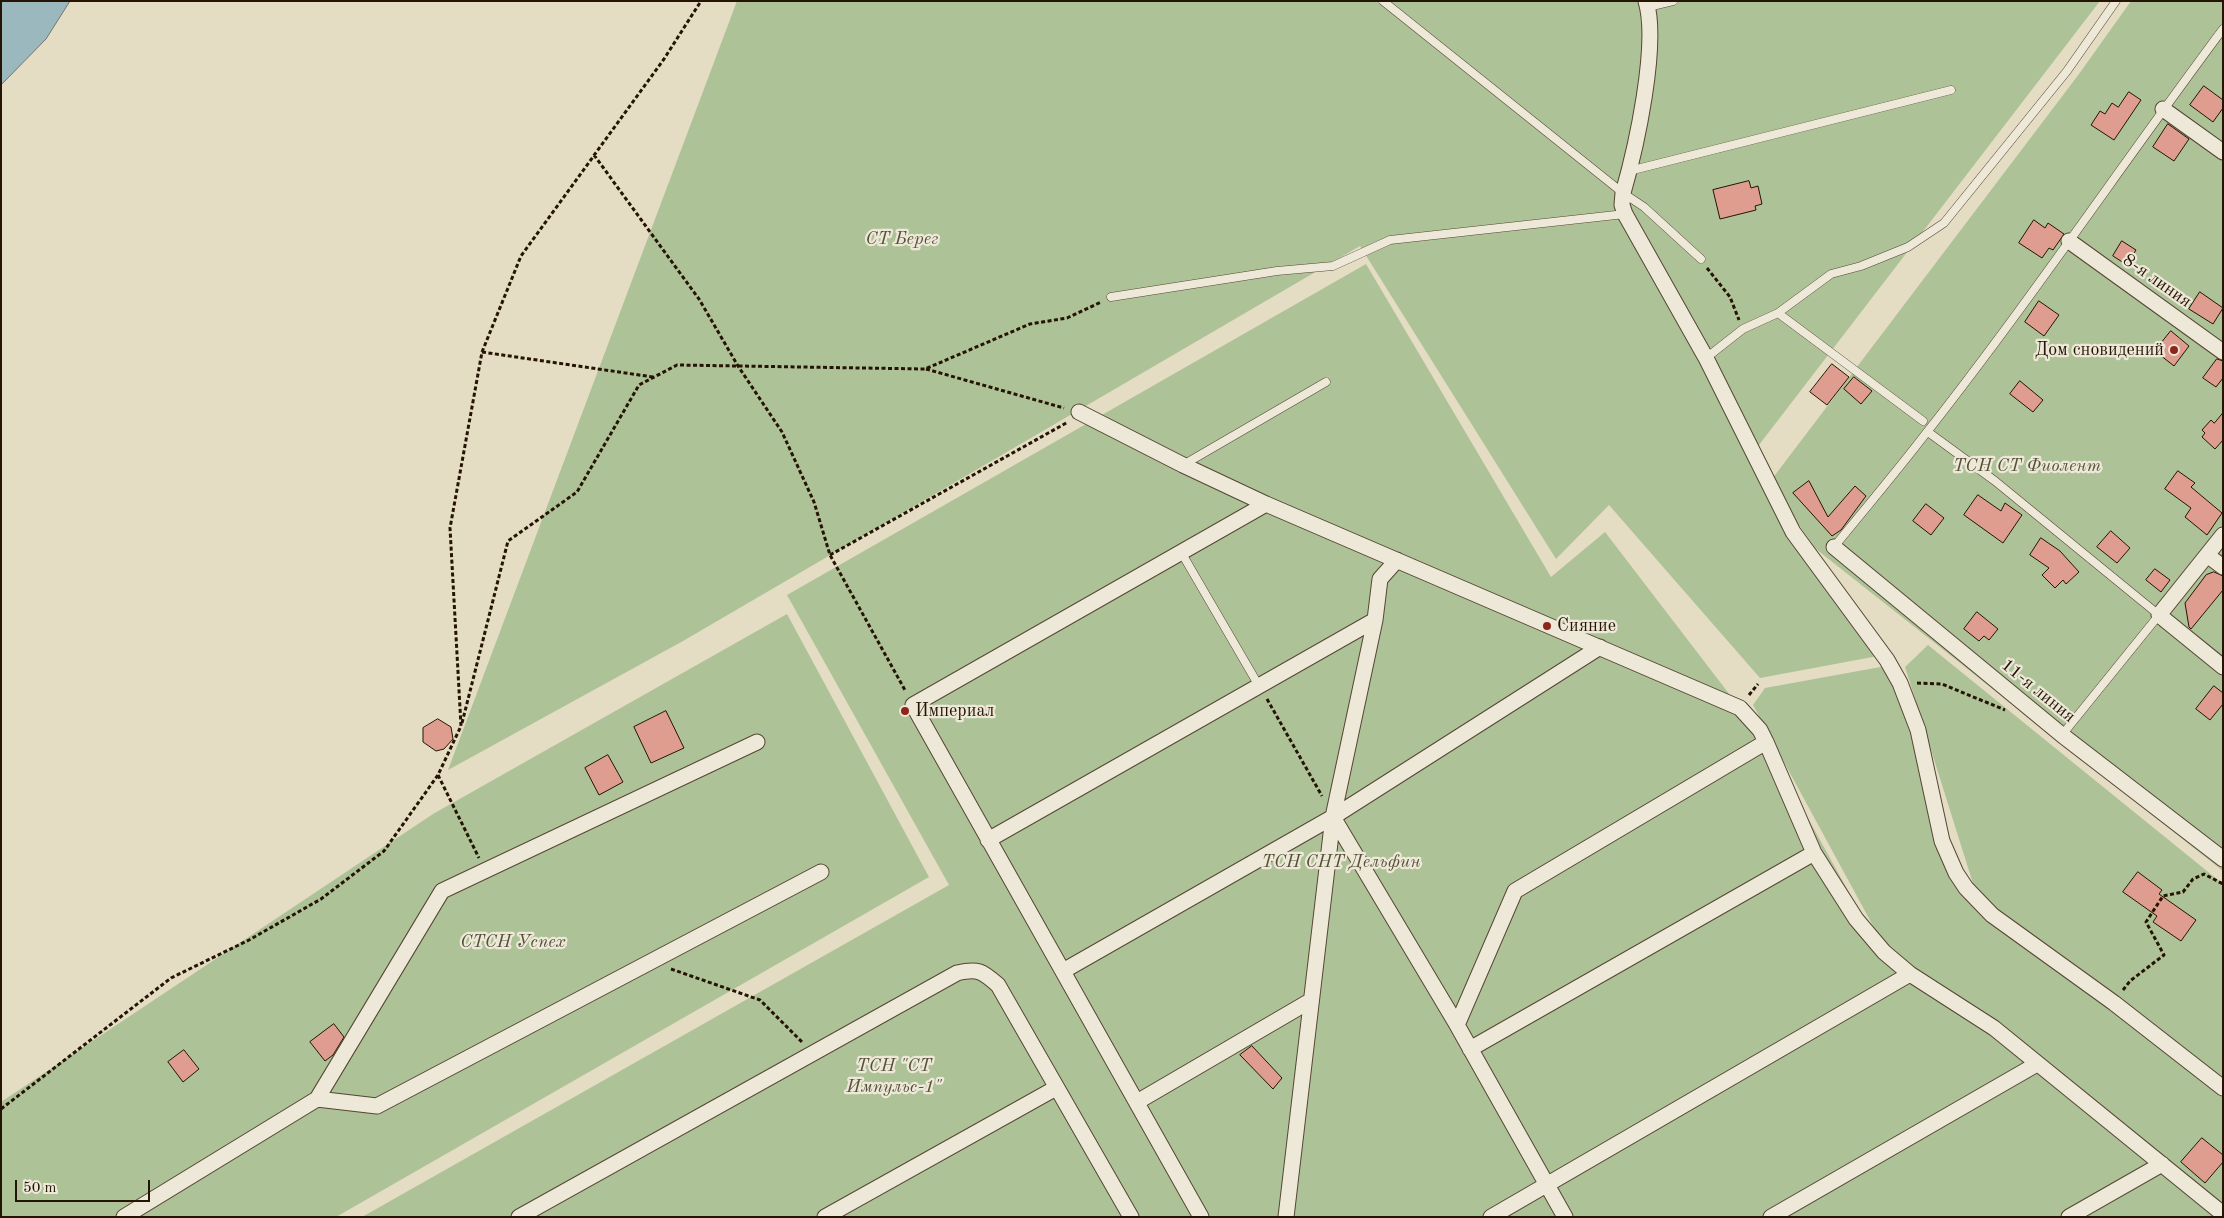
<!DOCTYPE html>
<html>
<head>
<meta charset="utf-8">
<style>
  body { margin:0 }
  #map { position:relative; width:2224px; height:1218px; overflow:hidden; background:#e4dcc3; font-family:"Old Standard TT",serif }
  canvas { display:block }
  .frame { position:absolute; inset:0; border:2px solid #251403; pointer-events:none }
  .scale { position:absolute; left:15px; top:1180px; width:135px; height:22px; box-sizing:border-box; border:2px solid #251403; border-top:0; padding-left:6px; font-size:15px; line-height:18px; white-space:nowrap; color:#251403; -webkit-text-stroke:4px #ede8d8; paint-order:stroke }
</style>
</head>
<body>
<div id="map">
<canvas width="2224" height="1218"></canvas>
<div class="frame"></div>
<div class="scale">50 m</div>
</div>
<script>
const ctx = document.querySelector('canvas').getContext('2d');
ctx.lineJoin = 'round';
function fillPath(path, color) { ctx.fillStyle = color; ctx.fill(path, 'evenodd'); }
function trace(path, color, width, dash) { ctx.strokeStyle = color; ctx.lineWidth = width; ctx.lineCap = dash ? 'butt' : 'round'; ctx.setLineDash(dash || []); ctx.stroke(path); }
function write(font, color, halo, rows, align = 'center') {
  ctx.font = font + ' "Old Standard TT",serif'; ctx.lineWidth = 4.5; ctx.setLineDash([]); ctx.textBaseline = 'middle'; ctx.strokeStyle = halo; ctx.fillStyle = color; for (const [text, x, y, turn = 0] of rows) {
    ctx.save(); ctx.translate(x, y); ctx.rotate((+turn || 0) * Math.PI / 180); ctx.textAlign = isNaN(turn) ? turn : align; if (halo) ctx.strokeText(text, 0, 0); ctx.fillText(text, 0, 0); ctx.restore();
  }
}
fillPath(new Path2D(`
  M737 1H2100L1749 458 1878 656 1760 678 1609 505 1556 559 1360 246 683 641 448 770Z
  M2131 1H2223V871L1816 549 1769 483 2079 74Z
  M1366 264 1551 577 1605 532 1766 742 1874 938 2215 1217H362L949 885 787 595Z
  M787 614 929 877 336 1217H1V1102L433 814Z
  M1928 645 2223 884V1082L1976 893 1905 667Z
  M1886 666 1898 685 1964 895 2223 1097V1203L1995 1021 1915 968 1878 935 1753 705 1765 688Z`), '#aec298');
const water = new Path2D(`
  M1 1H70L46 39 1 85Z`);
fillPath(water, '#9cb8bf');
trace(water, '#6c7674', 1);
const building = new Path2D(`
  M2204 86 2223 100V108L2213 122 2190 105Z
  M2129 92 2141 100 2114 140 2091 125 2100 111 2105 114 2112 103 2118 107Z
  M2168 124 2189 139 2174 161 2153 147Z
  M1749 181 1751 188 1758 186 1762 204 1755 206 1756 210 1720 219 1713 190Z
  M2034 220 2045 228 2048 223 2064 234 2053 250 2049 248 2042 258 2019 243Z
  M2122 241 2136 250 2127 265 2113 256Z
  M2200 292 2223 308 2213 324 2189 309Z
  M2039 301 2059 315 2044 336 2025 322Z
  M2171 331 2189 346 2174 366 2155 351Z
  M2217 359 2223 361V378L2216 387 2203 378Z
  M1832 364 1849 377 1827 405 1810 392Z
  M1854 377 1872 391 1861 404 1844 389Z
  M2020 381 2043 400 2033 412 2010 394Z
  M2223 413V440L2215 449 2202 437 2205 433 2202 430 2211 420 2214 423Z
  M2178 471 2195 483 2191 487 2222 513 2207 535 2185 517 2191 508 2165 489Z
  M1809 481 1828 517 1855 486 1866 496 1841 530 1832 536 1793 493Z
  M1978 495 2001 511 2005 503 2022 515 2003 543 1964 515Z
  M1926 504 1944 518 1931 535 1913 521Z
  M2111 531 2130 548 2117 563 2097 547Z
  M2041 538 2060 551 2079 572 2066 584 2063 580 2055 588 2042 575 2049 568 2030 555Z
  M2155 569 2170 580 2161 592 2146 580Z
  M2214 572 2223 576V590L2191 629 2189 627 2185 603 2206 575Z
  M1977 612 1998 629 1989 640 1984 636 1979 641 1964 629Z
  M2214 686 2223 693V704L2210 720 2196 709Z
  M666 711 684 748 651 763 634 727Z
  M438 719 451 727 453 739 444 749 436 751 423 742V728Z
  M608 755 623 782 599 795 585 768Z
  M2138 872 2162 890 2159 894 2196 920 2181 941 2153 922 2157 916 2123 892Z
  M334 1024 344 1037 333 1055 325 1061 310 1042Z
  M1252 1046 1282 1078 1273 1089 1240 1055Z
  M184 1050 199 1069 183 1082 168 1062Z
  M2202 1138 2223 1155V1162L2205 1183 2181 1162Z`);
fillPath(building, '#df9d90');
trace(building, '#251403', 1);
const service = new Path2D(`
  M1383 1 1623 193 1644 207 1701 259
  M1648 7 1673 1
  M1629 171 1951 90
  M1111 297 1277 271 1333 266 1390 240 1625 214
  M1778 313 1923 421
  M1706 358 1743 329 1778 313 1831 274 1861 266 1908 247 1944 223 2067 71 2116 1
  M1928 432 1995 481 2159 615 2062 735
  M1183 465 1326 382
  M1834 547C1865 509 1897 471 1927 432 2030 301 2123 163 2223 29
  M1181 552 1259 686`);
const minor = new Path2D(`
  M1646 1C1659 45 1636 148 1623 193L1622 205 1625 214 1706 358 1793 532 1887 660 1900 683 1918 730 1942 841 1956 873 1966 888 1992 915 2114 1003 2223 1088
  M2163 109 2223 152
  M2069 241 2223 352
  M1079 412 1183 465 1266 504 1740 708 1760 730 1766 742 1814 853 1856 919 1884 952 1910 974 1994 1028 2223 1214
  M2223 535 2159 615 2223 667
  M1834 547 2062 735 2223 859
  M2207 555 2223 567
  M1333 817 1457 1025 1565 1217
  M988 840 1375 620
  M1063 971 1333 817 1600 647
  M1457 1025 1515 891 1766 742
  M1470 1049 1814 853
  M317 1099 377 1106 821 872
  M1137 1102 1310 1001
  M124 1217 317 1099 442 891 757 742
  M519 1217 957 973C978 968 982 971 998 985L1131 1217
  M825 1217 1056 1088
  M1201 1217 913 705 1266 504
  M1286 1217 1333 817 1375 620 1380 579 1397 560
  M1491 1217 1910 974
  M1771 1217 2037 1064
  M2069 1217 2162 1164`);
trace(service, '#554633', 9);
trace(minor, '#554633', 17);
trace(new Path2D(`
  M594 155 699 299 738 366 782 432 814 502 830 555 906 692
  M1707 268 1730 297 1739 320
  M482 352 653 377
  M926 369 1064 408
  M830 555 1068 422
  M1917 683 1942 684 2005 710
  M1749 695 1758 684
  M1267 699 1322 796
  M462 723 508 541 577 492 639 385 677 365 925 369 1030 324 1067 318 1101 302
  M438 775 479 858
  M671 969 760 1000 802 1042
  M2123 990 2130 981 2164 955 2146 922 2163 896 2183 892 2193 879 2204 874 2223 884
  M1 1109 171 978 249 940 321 899 384 851 438 775 461 726 450 528 482 352 521 256 664 59 701 1`), '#251403', 3, [4, 2.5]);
trace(service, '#ede8d8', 8);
trace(minor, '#ede8d8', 15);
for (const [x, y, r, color] of [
  [2174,350,5,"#8f2418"],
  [1547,626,5,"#8f2418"],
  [905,711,5,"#8f2418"]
]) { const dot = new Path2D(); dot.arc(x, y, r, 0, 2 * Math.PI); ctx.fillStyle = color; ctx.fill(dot); trace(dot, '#ede8d8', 2); }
write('italic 18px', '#555137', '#ede8d8', [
  ["СТ Берег",902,239],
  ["ТСН СТ Фиолент",2027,466],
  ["ТСН СНТ Дельфин",1341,862],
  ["СТСН Успех",513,942],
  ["ТСН \"СТ",894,1066],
  ["Импульс-1\"",894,1087]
]);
write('18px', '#251403', '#ede8d8', [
  ["8-я линия",2157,281,35],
  ["11-я линия",2038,691,39]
]);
write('18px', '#251403', '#ede8d8', [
  ["Дом сновидений",2164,350,"right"],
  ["Сияние",1557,626],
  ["Империал",915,711]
], 'left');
</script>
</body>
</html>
